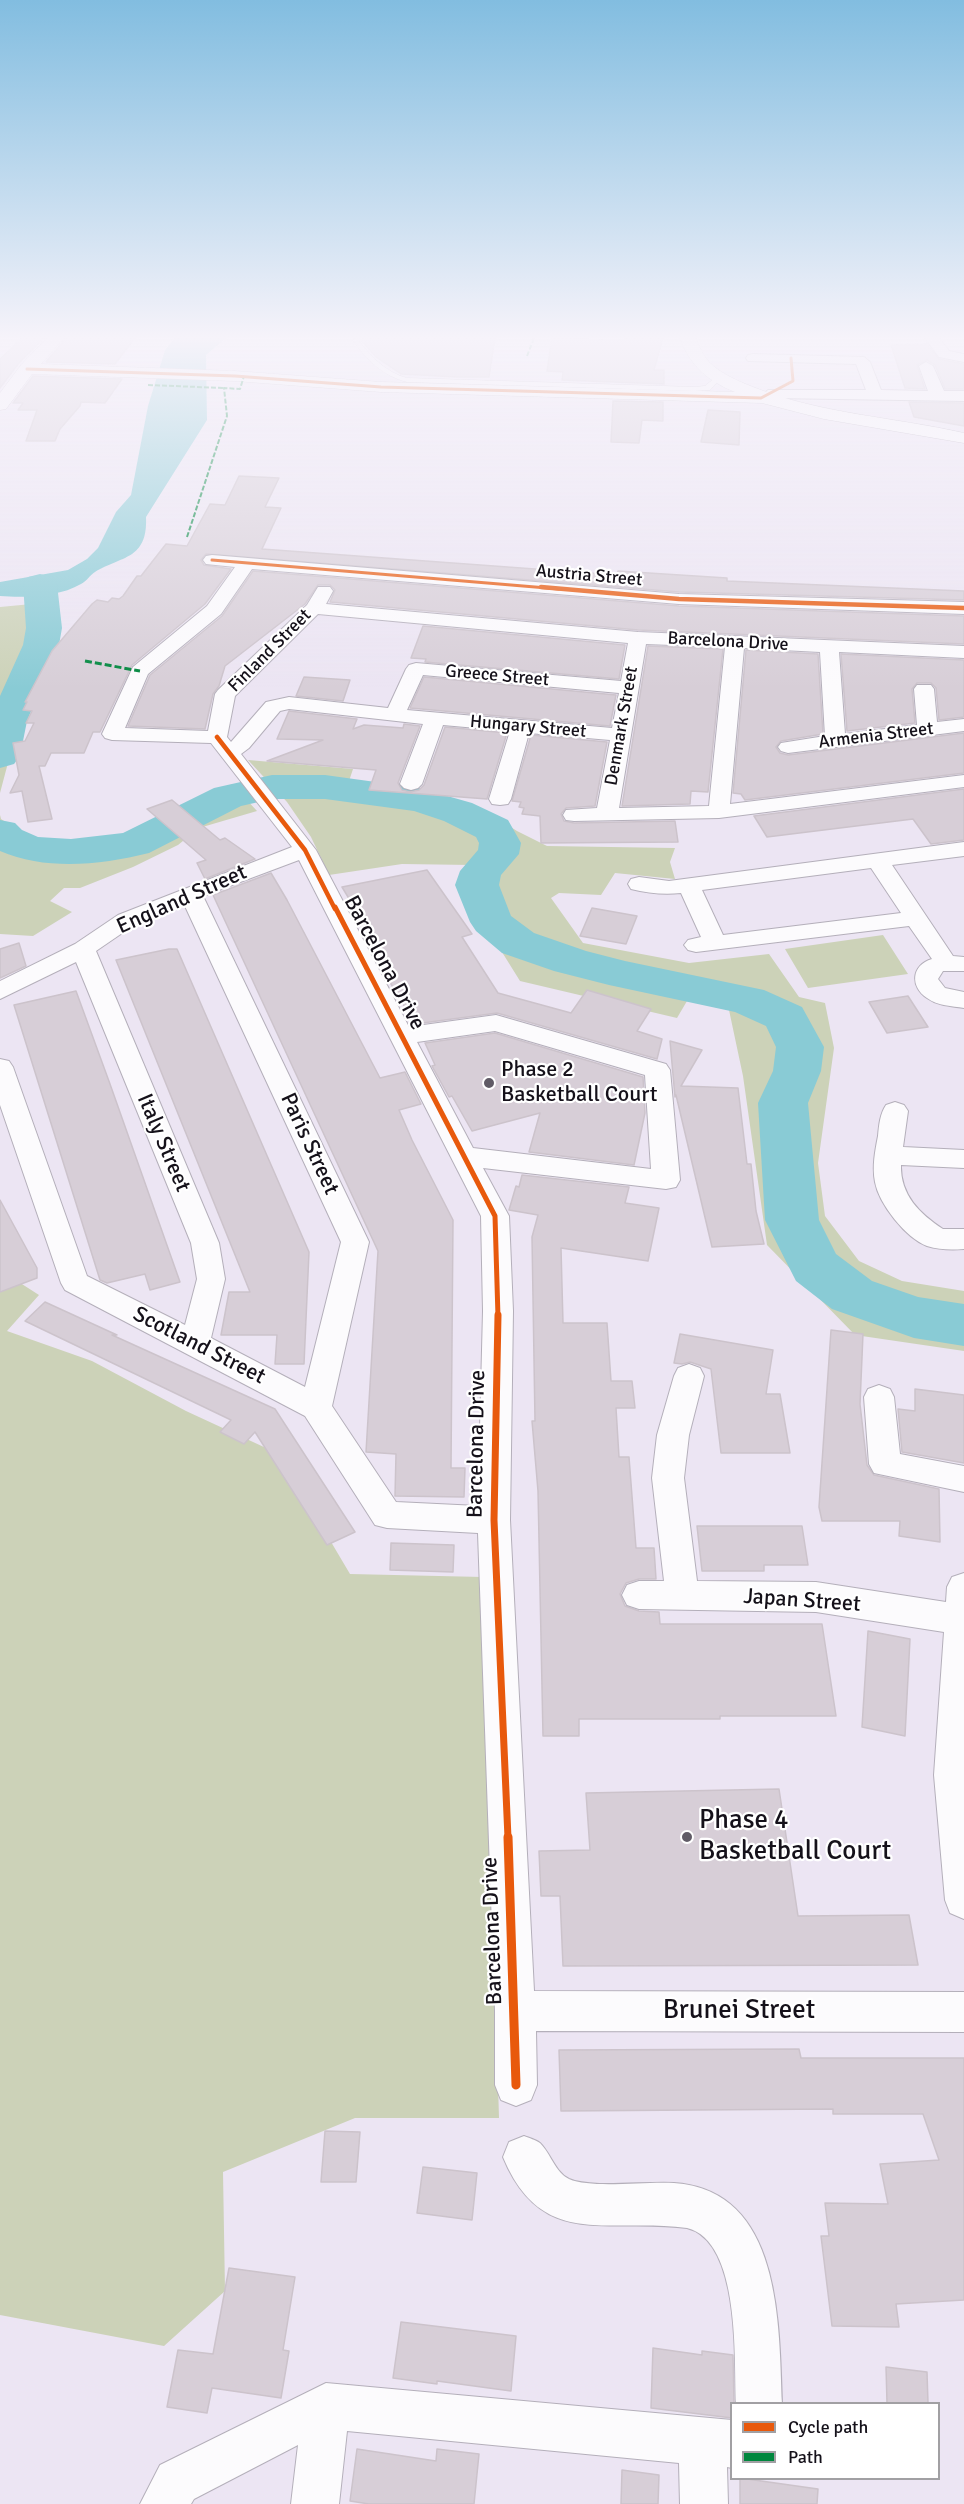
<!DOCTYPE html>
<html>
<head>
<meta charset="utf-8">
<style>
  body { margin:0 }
  #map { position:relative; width:964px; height:2504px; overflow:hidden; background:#ece5f3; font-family:Signika,sans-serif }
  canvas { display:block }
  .legend { position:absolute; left:730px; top:2402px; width:210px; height:78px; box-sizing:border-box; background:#fff; border:2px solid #a1a0a3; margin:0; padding:8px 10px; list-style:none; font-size:18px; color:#15111a }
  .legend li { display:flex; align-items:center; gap:12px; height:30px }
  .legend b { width:30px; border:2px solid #a1a0a3 }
</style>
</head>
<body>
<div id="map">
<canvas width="964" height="2504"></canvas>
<ul class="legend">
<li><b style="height:8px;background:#e8590c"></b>Cycle path</li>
<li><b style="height:8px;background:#00873e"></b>Path</li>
</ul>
</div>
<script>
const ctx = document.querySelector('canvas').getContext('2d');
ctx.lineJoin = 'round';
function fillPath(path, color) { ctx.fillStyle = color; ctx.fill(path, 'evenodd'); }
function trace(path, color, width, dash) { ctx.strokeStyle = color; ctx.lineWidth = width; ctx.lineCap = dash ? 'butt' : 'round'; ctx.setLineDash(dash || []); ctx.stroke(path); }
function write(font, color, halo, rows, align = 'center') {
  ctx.font = font + ' Signika,sans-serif'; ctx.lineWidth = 4.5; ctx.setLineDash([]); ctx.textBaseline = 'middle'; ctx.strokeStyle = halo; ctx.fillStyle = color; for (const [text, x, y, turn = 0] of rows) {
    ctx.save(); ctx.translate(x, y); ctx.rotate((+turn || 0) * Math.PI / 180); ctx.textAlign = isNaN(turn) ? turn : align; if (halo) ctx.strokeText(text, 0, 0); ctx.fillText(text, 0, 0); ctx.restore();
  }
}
fillPath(new Path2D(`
  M53 602 52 632 9 759 0 793V607Z
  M248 760 353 769 349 781 479 807 517 831 547 846 675 848 670 862 675 879 615 873 601 895 559 893 551 898 583 943 689 963 769 954 799 997 825 1003 834 1048 818 1163 825 1216 859 1261 902 1281 964 1291V1351L855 1335 767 1245 743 1076 729 1010 687 1001 677 1018 520 981 482 920 468 886 472 865 402 864 329 875 311 837 287 802Z
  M232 784 257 811 199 828 178 845 133 867 80 888H64L50 901 72 912 33 936 0 934V815L1 819C81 878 159 825 232 784Z
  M883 935 908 974 808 988 785 949Z
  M0 1270 39 1295 7 1331 92 1361 186 1411 279 1454 350 1574 483 1577 499 2118H355L223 2172 225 2291 164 2346 0 2315Z`), '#ccd2b8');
fillPath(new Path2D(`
  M175 338H226L206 355 207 420 146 517C148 560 121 556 95 572 90 575 87 581 81 584 59 597 25 598 0 596V582L68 570 87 559 98 548 116 512 131 495 148 406 165 350Z`), '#89cbd5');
fillPath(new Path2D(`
  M40 574 52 577 57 584 62 628 59 645 27 721 20 756 14 764 0 768V696L23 645 26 628 23 584 28 577Z
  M272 775H325L419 788 472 803 508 820 521 843 519 854 501 875 499 885 511 916 534 933 586 951 625 961 764 990 802 1007 824 1047 821 1071 808 1103 819 1220 836 1254 872 1281 918 1297 964 1304V1346L914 1338 832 1309 796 1281 765 1220 758 1103 773 1071 776 1047 766 1026 735 1012 609 985 554 971 502 953 476 931 470 922 455 885 460 871 478 850 479 843 476 837 444 821 414 811 325 799H272L241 806 149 853C100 865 47 871 0 851V820L15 823 22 830 38 837 71 839 123 833 214 788Z`), '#89cbd5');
const building = new Path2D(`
  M22 338H44L19 363 0 388V359Z
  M66 338H135L115 364 46 362Z
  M363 338H495L489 377H456L401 374 376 357 362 341Z
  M552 338 624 341 625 338H663L654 370H664V384L562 380 563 372 547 371Z
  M927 344 939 359 964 364V389H945L935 365 927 360 917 365 925 389 905 388 891 345Z
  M33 376 122 379 105 403 81 402 80 406 60 429 55 441H26L37 410H18L23 403H13Z
  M613 401 663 402V421L642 420 639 443 611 442Z
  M909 402 964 403V426L914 417Z
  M708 410 740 412 739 445 701 442Z
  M239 476 279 478 265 507 281 508 262 549 617 575 618 571 727 578V581L964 591V600L679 592 206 554 201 560 204 565 231 569 205 604 132 665 100 732H93L84 753H51L45 766H39L52 819 28 822 22 791 10 793 19 775 13 743 25 741 34 723H26L32 711 23 710 27 702H25L52 651 92 604 97 600 108 602 112 598 119 599 123 596 137 576H141L166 544 187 546 210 504 225 505Z
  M253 571 679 606 964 616V644L638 630 330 602 335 590 330 585H318L305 604 225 666 219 686 213 694 205 729 128 726 150 675 222 616Z
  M423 626 625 645 619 679 425 662 426 659 411 658Z
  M648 646 723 649 708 792 691 791 690 804 622 806Z
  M746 650 818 654 823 734 781 741 776 747 780 753 788 755 964 733V773L745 800 741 794 733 793Z
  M841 654 964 660V717L939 720 936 688 931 683H917L912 689 915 723 847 731Z
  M304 677 350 680 343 701 296 696Z
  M424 677 616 695 610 726 410 708Z
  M289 711 357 719 353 729 364 725 403 728 404 724 420 726 398 783 402 790 410 792 419 790 424 785 445 727 507 733 487 799 369 790 376 770 267 761 323 740 277 739Z
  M531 735 607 742 595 806 566 808 561 814 564 821 574 823 675 821 678 842 541 843 540 816 522 814 524 808 519 807 521 802 512 801Z
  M964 789V840L931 844 913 819 767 837 754 816Z
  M172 800 220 840 225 838 255 859 205 879 197 863 206 860 147 809Z
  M427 870 472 934 462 937 498 993 571 1013 587 990 651 1009 637 1031 662 1039 657 1059 497 1013 415 1024 385 974 393 972 342 887Z
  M271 873 287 900 380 1078 405 1072 421 1104 399 1110 412 1140 453 1220 451 1468H465L464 1497 395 1496 396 1454 366 1452 378 1251 213 895Z
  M592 908 637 916 626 944 580 936Z
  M19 943 26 966 0 978V949Z
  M169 949H177L309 1252 304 1364H275L277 1335H221L229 1292H250L116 960Z
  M76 991 110 1084 180 1282 150 1290 145 1274 107 1283 100 1280 14 1005Z
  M908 996 928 1027 887 1033 869 1002Z
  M495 1033 643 1077 645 1113 634 1165 529 1152 540 1113 472 1131 452 1096 449 1097 432 1066 435 1065 425 1043Z
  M670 1041 702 1050 681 1086 738 1088 747 1164H751L756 1211 764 1244 712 1247 676 1095 675 1097Z
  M522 1175 629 1187 625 1203 659 1208 648 1261 561 1248 563 1323H607L611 1381H632L635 1408H616L619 1457H629L636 1548H654L656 1579H639L626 1583 620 1594 625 1606 639 1611 659 1612 660 1624H822L836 1716H720V1719H579V1736H543L538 1491 532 1421H535L532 1237 538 1215 509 1210 516 1186 519 1187Z
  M0 1200 37 1268V1278L0 1292Z
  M45 1302 117 1335H112L275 1409 355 1532 327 1545 255 1432 244 1444 220 1432 231 1420 25 1321Z
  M831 1330 863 1334 860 1404 867 1465 874 1475 939 1489 940 1542 899 1536 900 1521H822L819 1507Z
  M680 1334 773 1350 766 1394H780L790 1453H721L711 1369 690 1362 682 1364 674 1363Z
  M915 1389 964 1395V1463L902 1452 898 1409 915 1411Z
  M697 1526H802L808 1565H764V1571H702Z
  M391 1543 454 1545 453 1572 390 1570Z
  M868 1631 910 1639 905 1736 862 1727Z
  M779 1789 798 1916 909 1915 918 1965 563 1966 560 1896H541L539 1851 590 1850 586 1793Z
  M799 2049 801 2058H964V2300L896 2304 899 2327 832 2326 821 2236H829L825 2203 888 2204 880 2164 939 2160 923 2114H833V2109L561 2111 559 2050Z
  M325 2131 360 2132 356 2182H321Z
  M423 2167 477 2173 472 2220 417 2213Z
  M229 2268 295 2277 283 2350 289 2351 281 2398 212 2388 207 2413 167 2407 178 2350 213 2354Z
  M401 2322 516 2336 511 2391 437 2381V2384L393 2378Z
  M653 2348 702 2355V2351L733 2355 734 2403H732V2418L651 2408Z
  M886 2367 927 2372 928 2403H887Z
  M357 2449 436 2461 437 2449 479 2454 474 2504H369L350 2501Z
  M622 2470 659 2475 658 2504H621Z
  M740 2478 818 2489 817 2504H740Z`);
fillPath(building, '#d7ced7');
trace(building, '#ccc3cb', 1.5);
const lane = new Path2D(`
  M355 338H361L359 341C371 357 387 373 407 378L694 387 705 386 717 376 722 377 710 390 694 391 407 382C383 376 367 360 353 341Z`);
const street = new Path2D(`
  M925 338H939L949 351 964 354V362L939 357Z
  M753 354 864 357 870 362 881 390 928 391 919 366 926 362 933 366 944 391H964V401L773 398 768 396 765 393 768 390H866L856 364 748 361 746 358 748 355Z
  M212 555 679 594 964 602V614L679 604 252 569 221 614 148 674 125 728 208 731 215 694 218 690 307 605 318 587H330L333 591 326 604 638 632 964 646V658L839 652 845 734 917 725 914 689 917 685H931L934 689 937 722 964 719V731L788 753 781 751 778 747 781 743 825 736 820 652 744 648 730 804 964 775V787L719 818 574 821 566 820 563 815 566 810 597 808 610 740 529 733 511 799 508 804 500 805 492 804 489 799 510 731 443 725 422 784 418 788 411 790 404 788 400 784 423 724 289 709 280 711 249 748 241 754 316 850 409 1027 496 1015 666 1064 670 1070 680 1180 676 1187 666 1189 483 1168 509 1216 513 1311 510 1520 534 1991 964 1992V2032L536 2031 537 2085 531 2100 516 2106 501 2100 495 2085V2011L478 1533 387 1528 375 1525 305 1416 65 1290 61 1283 0 1105V1059L9 1061 13 1067 87 1276 185 1325 197 1279 191 1243 76 962 0 999V981L75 944 118 915 292 847 211 743 112 740 105 738 102 734 133 667 207 606 235 567 206 564 203 560 206 556ZM318 614 628 643 621 681 416 663 409 665 406 669 388 708 289 697 266 702 231 742 227 737 235 696ZM646 644 725 647 709 806 619 808ZM423 675 619 693 612 728 407 710ZM299 860 481 1216 483 1311 478 1506 396 1502 332 1406 369 1242 203 896ZM184 904 341 1242 305 1387 211 1338 225 1279 219 1243 96 951 134 925ZM495 1031 645 1075 651 1169 473 1148 417 1042Z
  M964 842V856L892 865 953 956 964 957V971H943L938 979 945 988 964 992V1008C952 1006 938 1006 927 998 910 987 911 965 932 959L909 926 696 952 688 950 684 945 688 940 701 937 681 893C664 895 647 893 631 889L628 884 631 879 639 877 669 881ZM871 868 901 913 723 935 702 890Z
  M895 1102 904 1105 908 1111 903 1147 964 1150V1168L901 1165C900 1195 920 1214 943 1229H964V1249C951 1250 940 1250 927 1246 906 1238 879 1204 875 1182 872 1167 875 1151 878 1136 879 1125 880 1114 886 1105Z
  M689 1364 700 1368 704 1376 689 1435 684 1478 697 1581 816 1582 946 1602 947 1587 952 1577 964 1573V1919L950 1913 945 1900 934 1775 944 1632 816 1612 639 1609 627 1605 622 1595 627 1585 639 1581H664L652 1478 657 1435 674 1376 678 1368Z
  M879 1385 890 1389 894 1397 900 1454 964 1466V1492L874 1473 869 1464 864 1397 868 1389Z
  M524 2136C529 2138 536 2140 540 2143 551 2154 555 2172 569 2179 592 2189 646 2181 674 2183 782 2190 779 2324 782 2404H736C734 2361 741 2241 687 2228 608 2217 542 2251 503 2157L509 2142Z
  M326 2383 732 2420V2468L727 2467 728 2504H680L679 2463 347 2431 339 2504H291L298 2445 194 2499 191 2504H140L160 2465Z`);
const secondary = new Path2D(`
  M47 338H64L41 364 235 371 381 382 735 392C708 381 690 366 680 338H696C699 347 703 355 709 362 721 374 738 381 753 387 821 414 893 417 964 433V443L824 419 762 403 381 392 235 381 32 374 6 409 0 410V393L21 365Z`);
trace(lane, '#b4afba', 1);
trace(street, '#b4afba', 2);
trace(secondary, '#b4afba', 1);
fillPath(lane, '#fcfbfd');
fillPath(street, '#fcfbfd');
fillPath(secondary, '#fcfbfd');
trace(new Path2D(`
  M527 356 534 338
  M148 385 224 388
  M187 537 227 416 224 388 240 389 244 376`), '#00873e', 2, [5, 2]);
trace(new Path2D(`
  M85 661 140 671`), '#00873e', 3, [7, 3]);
trace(new Path2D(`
  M27 369 235 376 381 387 761 398 793 381 791 358
  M212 560 559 589`), '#e8590c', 3);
trace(new Path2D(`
  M541 587 679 599 964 608
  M217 737 305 850 335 909`), '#e8590c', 4.5);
trace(new Path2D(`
  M335 907 495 1216 498 1317`), '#e8590c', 5);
trace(new Path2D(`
  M498 1315 494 1520 508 1838`), '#e8590c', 7);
trace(new Path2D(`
  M508 1837 516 2085`), '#e8590c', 9);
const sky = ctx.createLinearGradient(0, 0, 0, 689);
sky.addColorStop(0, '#82bde0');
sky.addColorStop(0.49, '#f6f3fa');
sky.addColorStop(1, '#f6f3fa00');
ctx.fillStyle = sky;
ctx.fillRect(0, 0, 964, 689);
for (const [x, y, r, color] of [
  [489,1083,6,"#605b66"],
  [687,1837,6,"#605b66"]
]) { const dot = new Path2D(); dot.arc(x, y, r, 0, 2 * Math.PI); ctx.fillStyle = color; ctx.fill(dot); trace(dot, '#fff', 2); }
write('18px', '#15111a', '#fff', [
  ["Austria Street",589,576,5],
  ["Barcelona Drive",728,642,3],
  ["Finland Street",270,651,-45],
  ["Greece Street",497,676,5],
  ["Denmark Street",622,726,-80],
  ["Hungary Street",528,727,5],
  ["Armenia Street",876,736,-7]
]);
write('22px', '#15111a', '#fff', [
  ["England Street",182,900,-24],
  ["Barcelona Drive",384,963,62],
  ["Italy Street",163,1143,67],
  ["Paris Street",309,1144,65],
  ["Scotland Street",199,1346,27],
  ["Barcelona Drive",477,1444,-89],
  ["Japan Street",802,1601,4],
  ["Barcelona Drive",493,1931,-92]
]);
write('22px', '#15111a', '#fff', [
  ["Phase 2",501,1070],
  ["Basketball Court",501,1095]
], 'left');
write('27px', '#15111a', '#fff', [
  ["Phase 4",699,1821],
  ["Basketball Court",699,1852]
], 'left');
write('27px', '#15111a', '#fff', [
  ["Brunei Street",739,2011]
]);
</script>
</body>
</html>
